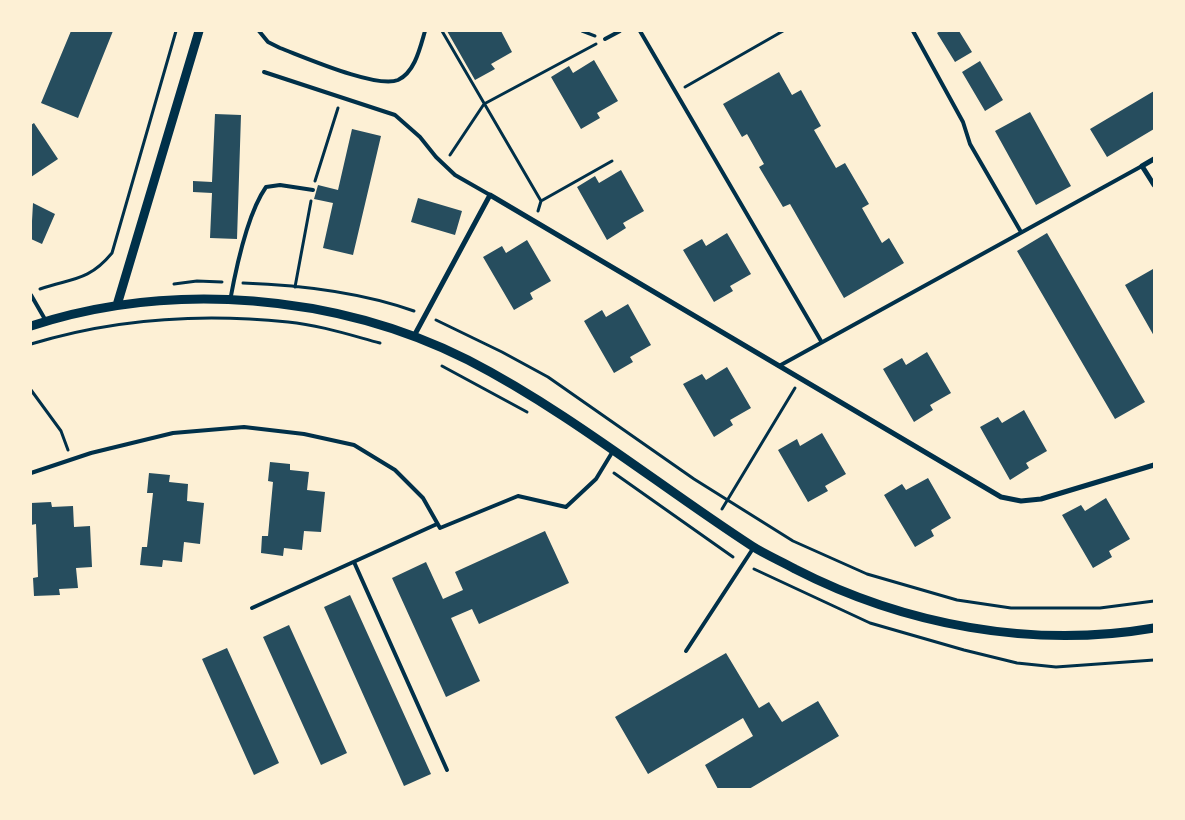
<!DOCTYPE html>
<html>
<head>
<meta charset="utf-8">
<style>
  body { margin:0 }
  #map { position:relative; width:1185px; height:820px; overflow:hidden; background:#fdf0d5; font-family:Signika,sans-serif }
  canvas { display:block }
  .frame { position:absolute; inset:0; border:32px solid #fdf0d5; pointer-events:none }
</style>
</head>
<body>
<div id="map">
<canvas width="1185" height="820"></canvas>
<div class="frame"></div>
</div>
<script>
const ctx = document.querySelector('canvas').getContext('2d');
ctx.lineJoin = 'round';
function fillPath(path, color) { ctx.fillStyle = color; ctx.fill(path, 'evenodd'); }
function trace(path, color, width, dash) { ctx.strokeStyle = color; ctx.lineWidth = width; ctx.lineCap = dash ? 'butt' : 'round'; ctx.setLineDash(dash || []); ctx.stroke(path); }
fillPath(new Path2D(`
  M71 31H113L78 118 41 103Z
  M447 31H501L512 52 491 64 495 69 475 80Z
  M940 31H959L972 52 955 62 937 33Z
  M594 60 618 101 597 113 600 118 581 129 551 77 569 66 573 73Z
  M980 61 1003 100 985 111 962 72Z
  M779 72 792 95 801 90 821 126 814 130 836 168 845 163 869 204 862 208 882 243 889 238 904 263 844 298 790 204 783 207 759 167 764 164 747 134 742 137 723 104Z
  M1154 91V129L1107 157 1090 129Z
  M1030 112 1071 186 1036 205 995 131Z
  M215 114 241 115 237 239 210 238 212 193 193 192V181L212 182Z
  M34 123 58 159 31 177V125Z
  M352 129 381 136 353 255 323 248 333 203 314 199 318 185 338 190Z
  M621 170 644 211 623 223 626 228 607 240 577 187 595 176 599 183Z
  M418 198 462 211 455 235 411 222Z
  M33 203 55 214 42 244 31 239Z
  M727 233 751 274 730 286 733 291 714 302 683 250 702 239 706 246Z
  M1047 233 1145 402 1115 419 1017 251Z
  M527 240 551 281 530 293 533 299 514 310 483 257 502 246 506 253Z
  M1153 269 1154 271V336L1125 285Z
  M628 304 651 345 630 357 633 362 614 373 584 321 602 310 606 317Z
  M927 352 951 393 930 405 933 410 914 422 883 369 902 358 906 365Z
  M727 367 751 408 730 420 733 425 714 437 683 384 702 374 706 380Z
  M1024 410 1047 451 1026 463 1029 468 1010 480 980 427 998 417 1002 423Z
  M822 433 846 474 825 486 828 491 808 502 778 450 797 439 800 446Z
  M270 462 290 464V470L309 472 307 490 325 492 321 532 304 531 302 550 284 548 283 556 261 553 262 536H268L273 482 268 481Z
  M149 473 170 475 169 482 188 484 187 501 204 503 200 544 184 542 182 562 163 560 162 567 140 565 142 547H147L153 493H147Z
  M928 478 951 518 931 530 934 536 915 547 884 495 902 484 906 490Z
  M1106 498 1130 539 1109 551 1112 557 1093 568 1062 515 1081 505 1085 511Z
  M51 502 52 507 73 506 74 527 90 526 92 567 76 568 78 588 59 589 60 595 34 596 33 578 38 577 36 524 31 525V503Z
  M545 531 569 583 479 624 472 609 451 618 480 681 446 697 392 578 426 562 443 599 463 590 455 572Z
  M350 595 431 774 404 786 324 607Z
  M289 625 347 753 321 765 263 637Z
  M227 648 279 763 254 775 202 659Z
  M726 653 759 708 769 702 782 722 818 701 839 736 749 789H718L705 765 753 736 743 718 648 774 615 717Z`), '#264d5e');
trace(new Path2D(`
  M442 31 541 201 538 211
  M582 31 595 36
  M685 87 783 31
  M450 155 484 104 596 44
  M315 181 338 108
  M541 201 612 161
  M243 283C301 285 360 292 414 311
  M174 284 197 281 222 282
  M295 287 311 201
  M40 289C71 278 88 282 112 253L176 31
  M436 320 502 352 548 377 694 479 793 541 867 574 957 600 1011 608H1100L1154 601
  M31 344C113 319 202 313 288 322 319 325 350 335 380 343
  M442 366 527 412
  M31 390 61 431 68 450
  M614 473 733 557
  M722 509 795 388
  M754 569 870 623 964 650 1017 663 1056 667 1154 660`), '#003049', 3);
trace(new Path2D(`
  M259 31 268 42 280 48C304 57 377 89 398 80 415 72 420 48 425 31
  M640 31 821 341
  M913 31 963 122 970 144 1021 232
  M605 39 620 31
  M264 72 395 115 420 137 436 157 455 175 490 195
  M31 295 46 321
  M230 301C236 268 247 214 266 187L280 185 313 190
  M779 366 1142 166
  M31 473 91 453 173 433 244 427 304 434 354 445 395 470 423 498 440 528 518 496 566 507 596 479 613 451
  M354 562 447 770
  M252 608 437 524
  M686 651 754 547`), '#003049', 4);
trace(new Path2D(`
  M1154 159 1142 166 1154 185
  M414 336 490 195 1001 497 1021 501 1041 499 1154 465`), '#003049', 5);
trace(new Path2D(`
  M117 305 199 31
  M31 326C172 280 337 294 468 360 569 412 658 485 752 546 766 555 781 561 795 569 904 625 1032 649 1154 628`), '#003049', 9);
</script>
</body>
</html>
